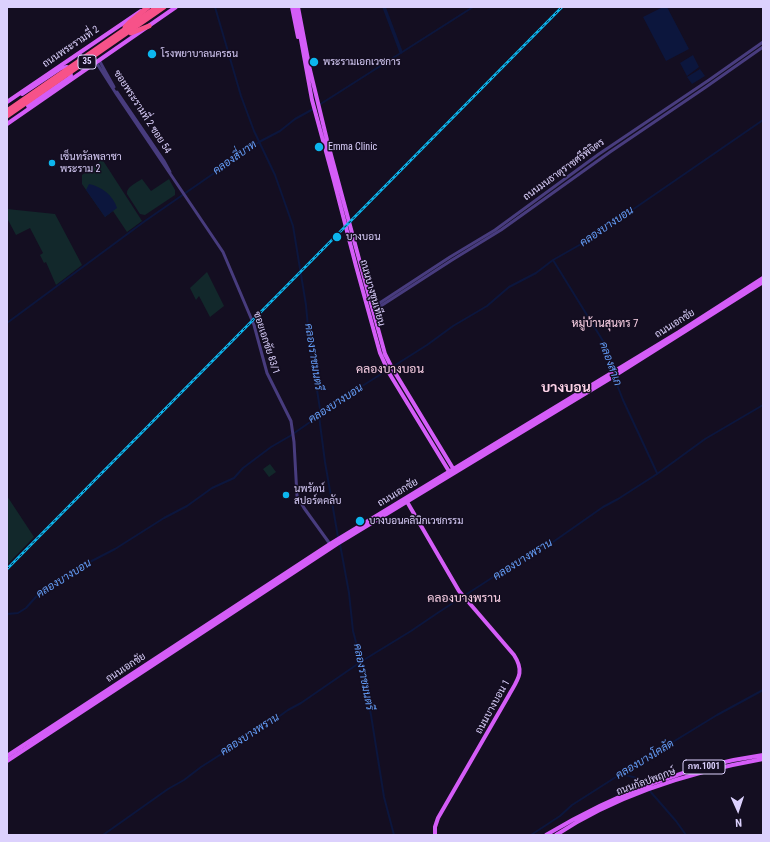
<!DOCTYPE html>
<html>
<head>
<meta charset="utf-8">
<style>
  body { margin:0 }
  #map { position:relative; width:770px; height:842px; overflow:hidden; background:#140e21; font-family:"Roboto Condensed",sans-serif }
  canvas { display:block }
  .frame { position:absolute; inset:0; border:8px solid #dcd1fd; pointer-events:none }
  .north { position:absolute; left:718px; top:790px; width:40px; height:40px; -webkit-text-stroke:3px #140e21; paint-order:stroke; rotate:177deg; font-size:11px; font-weight:700; line-height:16px; text-align:center; color:#dcd1fd }
  .north::after { content:''; display:block; margin:auto; width:14px; height:18px; background:#dcd1fd; clip-path:polygon(50% 0,100% 100%,50% 72%,0 100%) }
</style>
</head>
<body>
<div id="map">
<canvas width="770" height="842"></canvas>
<div class="frame"></div>
<div class="north">N</div>
</div>
<script>
const ctx = document.querySelector('canvas').getContext('2d');
ctx.lineJoin = 'round';
function fillPath(path, color) { ctx.fillStyle = color; ctx.fill(path, 'evenodd'); }
function trace(path, color, width, dash) { ctx.strokeStyle = color; ctx.lineWidth = width; ctx.lineCap = dash ? 'butt' : 'round'; ctx.setLineDash(dash || []); ctx.stroke(path); }
function write(font, color, halo, rows, align = 'center') {
  ctx.font = font + ' "Roboto Condensed",Sarabun,sans-serif'; ctx.lineWidth = 3; ctx.setLineDash([]); ctx.textBaseline = 'middle'; ctx.strokeStyle = halo; ctx.fillStyle = color; for (const [text, x, y, turn = 0] of rows) {
    ctx.save(); ctx.translate(x, y); ctx.rotate((+turn || 0) * Math.PI / 180); ctx.textAlign = isNaN(turn) ? turn : align; if (halo) ctx.strokeText(text, 0, 0); ctx.fillText(text, 0, 0); ctx.restore();
  }
}
fillPath(new Path2D(`
  M102 159 142 221 127 232 113 211 105 217 82 184V175L98 163Z
  M142 179 151 191 169 179 175 190V195L145 215 140 214 127 194C126 187 136 183 142 179Z
  M7 209 55 214 82 265 56 285 46 262 44 263 40 255 43 253 30 228 16 235 7 218Z
  M207 272 224 306 210 317 199 296 196 300 190 288Z
  M270 464 276 472 269 477 263 469Z
  M7 496 34 537 7 565Z`), '#12282b');
fillPath(new Path2D(`
  M663 7H667L689 49 666 61 643 17Z
  M693 55 699 67 687 76 680 63Z
  M700 69 705 76 692 84 687 77Z
  M89 184C102 187 113 195 117 208L105 217 86 190Z`), '#0c163d');
trace(new Path2D(`
  M215 7 241 96 254 131 275 175 293 226 306 305 309 339 320 409 319 416 325 462 338 537
  M319 105 473 7
  M553 260 603 341 613 373
  M7 323 145 221 259 142 280 131 295 119 315 108
  M614 377 623 400 657 473
  M340 544 349 593 353 631 357 646 362 661 363 675 371 715 384 797 394 835
  M7 614 18 613 26 608 43 589 73 575 82 566 115 549 164 518 187 506 212 488 234 478 243 468 271 447 290 436 359 388 427 345 453 326 487 306 509 287 536 273 553 260 590 239 763 120
  M621 774 637 778 646 786
  M649 790 676 821 686 835
  M103 835 168 789 184 780 201 767 270 723 288 710 301 703 362 661 411 631 439 612 501 572 553 542 603 507 618 499 657 474 705 439 763 405
  M531 835 560 816 572 805 627 770 717 715 763 690`), '#0c163d', 2);
trace(new Path2D(`
  M384 7 401 52`), '#0c163d', 3.5);
trace(new Path2D(`
  M99 60 114 87
  M96 62 117 95 223 252 254 325 267 373 291 421 294 442 297 496 304 508 330 544
  M117 92 164 161 170 172
  M372 308 450 257 495 230 599 154 709 80 763 42
  M373 311 452 260 501 230 610 152 706 87 763 47`), '#483c7e', 3);
trace(new Path2D(`
  M292 7 298 37
  M295 7 312 100 334 181 356 266 380 353 389 373 450 473
  M298 7 310 70 327 140 369 296 385 354 391 366 454 470
  M7 102 141 11
  M7 124 176 7
  M406 500 459 591 514 655C525 672 518 679 509 695L438 818 435 827V835
  M7 756 330 544 679 332 763 278
  M7 761 337 544 611 378 763 282
  M546 835C613 795 685 766 763 755
  M556 835C618 794 690 772 763 759`), '#d45df7', 4);
trace(new Path2D(`
  M125 27 129 23 148 7
  M131 33 149 26`), '#f75289', 5);
const rail = new Path2D(`
  M7 569 562 7`);
trace(rail, '#0cb6ee', 2.5);
trace(rail, '#140e21', 1, [3]);
trace(new Path2D(`
  M22 94 61 68 67 67 70 71 71 76 69 78 28 106`), '#d45df7', 4);
trace(new Path2D(`
  M7 111 157 7
  M7 116 164 7`), '#f75289', 5);
for (const [x, y, r, color] of [
  [152,54,5,"#0cb6ee"],
  [314,62,5,"#0cb6ee"],
  [319,147,5,"#0cb6ee"],
  [52,163,4,"#0cb6ee"],
  [337,237,5,"#0cb6ee"],
  [286,495,4,"#0cb6ee"],
  [360,521,5,"#0cb6ee"]
]) { const dot = new Path2D(); dot.arc(x, y, r, 0, 2 * Math.PI); ctx.fillStyle = color; ctx.fill(dot); trace(dot, '#140e21', 1.5); }
for (const [x, y, w] of [
  [87,62,18],
  [704,767,42]
]) { const box = new Path2D(); box.roundRect(x - w / 2, y - 7, w, 14, 3); ctx.fillStyle = '#140e21'; ctx.fill(box); trace(box, '#dcd1fd', 1); }
write('bold 9px', '#dcd1fd', null, [
  ["35",87,62],
  ["กท.1001",704,767]
]);
write('10px', '#dcd1fd', '#140e21', [
  ["ถนนพระรามที่ 2",71,47,-34],
  ["ซอยพระรามที่ 2 ซอย 54",142,112,57],
  ["ถนนมนธาตุราชศรีพิจิตร",564,170,-36],
  ["ถนนบางขุนเทียน",372,293,74],
  ["ถนนเอกชัย",675,324,-32],
  ["ซอยเอกชัย 83/1",266,343,72],
  ["ถนนเอกชัย",398,493,-31],
  ["ถนนเอกชัย",126,668,-33],
  ["ถนนบางบอน 1",493,707,-61],
  ["ถนนกัลปพฤกษ์",646,782,-20]
]);
write('10px', '#dcd1fd', '#140e21', [
  ["โรงพยาบาลนครธน",161,54],
  ["พระรามเอกเวชการ",323,62],
  ["Emma Clinic",328,147],
  ["เซ็นทรัลพลาซา",60,157],
  ["พระราม 2",60,169],
  ["บางบอน",346,237],
  ["นพรัตน์",294,489],
  ["สปอร์ตคลับ",294,501],
  ["บางบอนคลินิกเวชกรรม",369,521]
], 'left');
write('italic 11px', '#649df7', '#140e21', [
  ["คลองสี่บาท",235,158,-35],
  ["คลองบางบอน",607,227,-34],
  ["คลองราชมนตรี",313,357,81],
  ["คลองสาเก",610,364,70],
  ["คลองบางบอน",336,404,-33],
  ["คลองบางพราน",523,560,-32],
  ["คลองบางบอน",64,579,-32],
  ["คลองราชมนตรี",363,677,79],
  ["คลองบางพราน",250,735,-33],
  ["คลองบางโคลัด",645,760,-31]
]);
write('11px', '#fdd3e7', '#140e21', [
  ["หมู่บ้านสุนทร 7",605,324]
]);
write('12px', '#fdd3e7', '#140e21', [
  ["คลองบางบอน",390,370],
  ["คลองบางพราน",464,599]
]);
write('bold 14px', '#fdd3e7', '#140e21', [
  ["บางบอน",566,388]
]);
</script>
</body>
</html>
